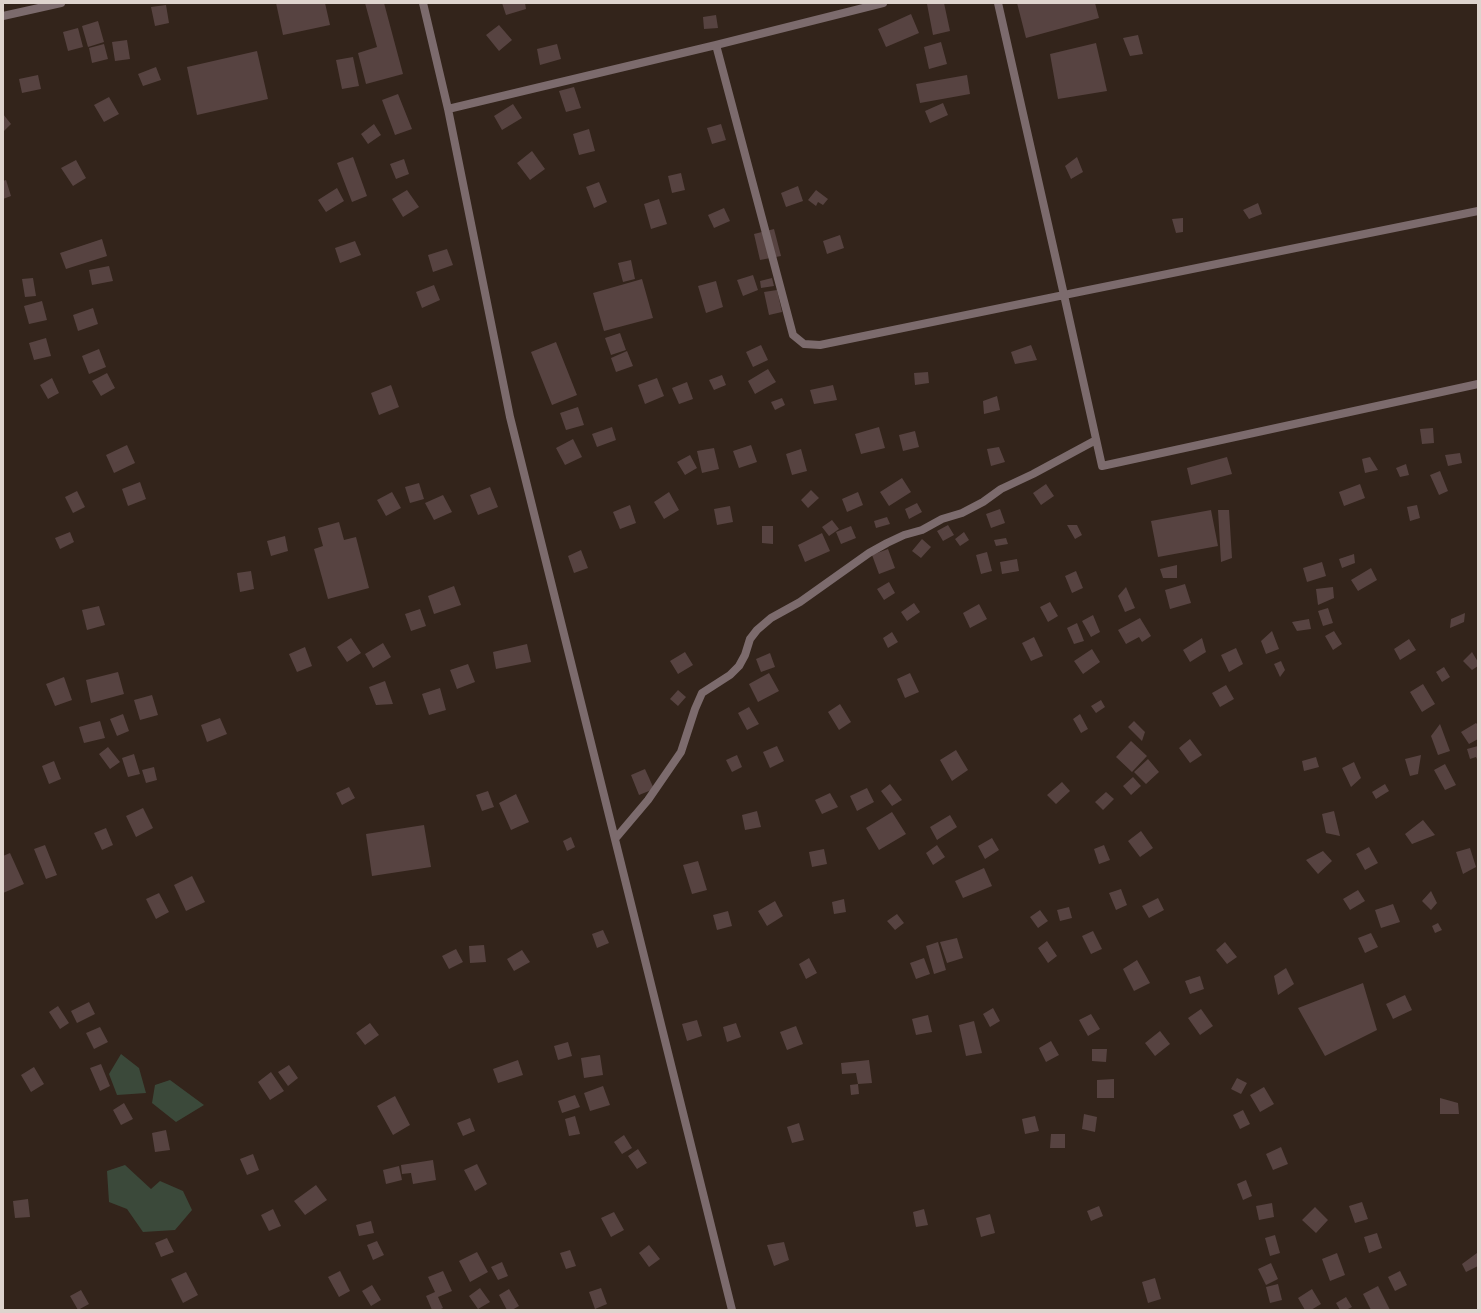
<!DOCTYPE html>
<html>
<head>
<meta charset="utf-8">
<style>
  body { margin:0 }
  #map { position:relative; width:1481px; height:1313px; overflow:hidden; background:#33241b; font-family:"Exo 2",sans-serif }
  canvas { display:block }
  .frame { position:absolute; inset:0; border:4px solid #ded4ce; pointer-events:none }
</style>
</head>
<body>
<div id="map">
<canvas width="1481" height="1313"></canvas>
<div class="frame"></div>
</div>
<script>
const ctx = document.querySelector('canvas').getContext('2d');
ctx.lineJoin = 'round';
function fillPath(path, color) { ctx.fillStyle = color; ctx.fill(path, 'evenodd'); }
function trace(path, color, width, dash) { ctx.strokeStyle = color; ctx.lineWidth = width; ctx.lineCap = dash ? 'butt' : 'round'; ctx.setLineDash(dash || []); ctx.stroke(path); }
fillPath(new Path2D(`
  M121 1054 139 1068 146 1093 117 1095 109 1074Z
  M170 1080 204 1105 176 1122 152 1103 155 1085Z
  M125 1165 151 1189 160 1181 183 1191 192 1210 175 1230 143 1232 127 1209 109 1202 107 1171Z`), '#3b493a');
fillPath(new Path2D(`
  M276 3H325L330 25 283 35Z
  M365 3H384L403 74 366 84 358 53 377 47Z
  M502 3H525L526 9 506 15Z
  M933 3H944L950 31 933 35 927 4Z
  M1017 3H1095L1099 18 1026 38Z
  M166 5 169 23 155 26 151 7Z
  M911 14 919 33 886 47 878 29Z
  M716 15 718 28 704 29 703 17Z
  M98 21 104 42 88 47 82 26Z
  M499 25 512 40 499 51 486 35Z
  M78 28 83 47 68 51 63 32Z
  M1138 35 1143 54 1130 56 1123 38Z
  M127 40 130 59 115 61 112 42Z
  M941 42 947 64 929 69 924 47Z
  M1096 43 1107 91 1058 99 1050 54Z
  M104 44 108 59 92 63 89 48Z
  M557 44 561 59 540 65 537 49Z
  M257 51 268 99 197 115 187 67Z
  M353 57 359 86 342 89 336 60Z
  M156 67 161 80 143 86 138 74Z
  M38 75 41 89 22 93 19 79Z
  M967 75 970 94 920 103 916 84Z
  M574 87 581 108 566 112 559 91Z
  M398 94 412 129 395 135 382 100Z
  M109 97 119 114 104 122 94 105Z
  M943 103 948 115 930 123 925 111Z
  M513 104 522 118 502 130 494 116Z
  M3 114 11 124 3 132Z
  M374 124 381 135 368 144 361 134Z
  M721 124 726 140 712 144 707 128Z
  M589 129 595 151 579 155 573 134Z
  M532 151 545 169 530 180 517 163Z
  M353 157 367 196 352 202 337 163Z
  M1077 157 1083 172 1071 179 1065 166Z
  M404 159 409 174 396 179 390 164Z
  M76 160 86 178 73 186 61 168Z
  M681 173 685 190 672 193 668 176Z
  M6 180 11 196 3 199V181Z
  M599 182 607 202 594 208 586 187Z
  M798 186 803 201 786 207 781 193Z
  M337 188 344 201 326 212 318 200Z
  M407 190 419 207 403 217 392 199Z
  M816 190 828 199 823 205 818 202 816 206 808 200Z
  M659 199 667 224 651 229 644 204Z
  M1258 203 1262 214 1249 219 1243 210Z
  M724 208 730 221 714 228 708 215Z
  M1183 218V232L1176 233 1172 219Z
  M774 229 781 256 760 260 754 234Z
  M840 235 844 248 827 254 823 241Z
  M102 239 107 256 66 269 60 253Z
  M355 241 361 255 340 263 335 248Z
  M447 249 453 265 433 272 428 255Z
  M631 260 635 279 623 282 618 263Z
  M109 266 113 281 92 285 89 270Z
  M753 275 758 290 743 296 737 280Z
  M33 278 36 296 25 297 22 279Z
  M772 278 774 286 761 288 760 281Z
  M642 279 653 318 604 331 593 293Z
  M716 281 723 307 706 313 698 286Z
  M434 285 440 300 422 308 416 292Z
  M777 290 782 312 769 315 764 292Z
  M42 301 47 320 29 324 24 306Z
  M93 308 98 324 78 331 73 315Z
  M620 333 626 350 611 355 605 338Z
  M46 338 51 356 34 360 29 343Z
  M556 342 577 395 552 405 531 352Z
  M761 345 768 360 753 367 746 352Z
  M1031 345 1037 360 1015 364 1011 352Z
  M99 349 106 367 89 374 82 356Z
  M627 351 633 366 616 372 611 358Z
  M768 369 776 382 755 394 748 381Z
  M928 372 929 383 915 385 914 373Z
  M107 373 115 388 101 396 92 381Z
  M722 375 726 385 714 390 709 380Z
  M52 378 59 393 48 399 40 385Z
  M657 378 664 396 645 404 638 385Z
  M687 382 693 399 679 404 672 388Z
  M391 385 399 407 379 415 371 393Z
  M833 385 837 400 814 404 810 390Z
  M997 396 1000 410 984 414 983 401Z
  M782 398 785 405 775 410 771 402Z
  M578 407 584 425 566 430 560 413Z
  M612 427 616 440 597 447 592 434Z
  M879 427 885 448 861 454 855 434Z
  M1433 428 1434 443 1422 444 1420 429Z
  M915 431 919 447 903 451 899 435Z
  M573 439 582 457 565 465 556 448Z
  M127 445 135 463 114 473 106 455Z
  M751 445 757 462 739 468 733 451Z
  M999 447 1005 462 991 466 987 449Z
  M714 448 719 469 702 473 697 451Z
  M801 449 807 471 792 475 786 454Z
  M1460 453 1462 463 1448 466 1445 455Z
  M690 455 697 468 685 475 677 462Z
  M1227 457 1232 474 1191 485 1187 468Z
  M1370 457 1378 470 1365 473 1362 459Z
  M1406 464 1409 475 1400 477 1396 468Z
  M1440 471 1448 491 1439 495 1430 475Z
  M902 478 911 492 889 506 880 492Z
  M140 482 146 499 128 506 122 489Z
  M419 483 424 499 410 503 405 487Z
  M1046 484 1054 496 1041 505 1033 493Z
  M1360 484 1365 498 1344 506 1339 492Z
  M490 487 498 507 478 515 470 495Z
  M811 490 819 498 808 508 801 500Z
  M77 491 85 507 73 513 65 497Z
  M392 492 401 508 386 516 377 500Z
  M669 492 679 510 664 519 654 502Z
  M858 492 863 505 847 512 842 499Z
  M443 495 452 512 434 520 425 503Z
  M917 503 922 512 909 519 905 509Z
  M630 505 636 523 620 529 613 512Z
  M1417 505 1420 518 1410 521 1407 507Z
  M730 506 733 522 717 525 714 509Z
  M1000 509 1005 523 991 528 986 514Z
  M1211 510 1218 546 1158 557 1151 521Z
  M1218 510H1229L1232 558 1221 562Z
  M887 517 890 524 876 528 874 521Z
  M832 520 839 529 829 536 822 527Z
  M339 522 344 540 356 537 369 588 328 599 314 549 323 546 318 528Z
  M948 525 954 535 943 541 937 531Z
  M1067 525H1077L1082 535 1075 539Z
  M762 526H773V544L762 543Z
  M851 526 856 538 841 544 836 532Z
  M70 532 74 542 60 549 55 538Z
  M964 532 969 540 960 546 955 539Z
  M822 533 830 551 805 562 798 545Z
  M285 536 288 551 271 556 267 541Z
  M1006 538 1008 544 996 546 994 540Z
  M922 539 931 547 921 558 912 551Z
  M888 549 895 568 879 574 872 555Z
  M581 550 588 568 574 573 568 556Z
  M987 552 992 571 981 574 976 555Z
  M1354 554 1355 563 1342 568 1339 559Z
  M1017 559 1019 571 1002 574 1000 562Z
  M1322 562 1326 576 1307 582 1303 568Z
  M1177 565V578H1163L1160 569Z
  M1371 568 1377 580 1358 591 1351 580Z
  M251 571 254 589 240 592 237 573Z
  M1076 571 1083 588 1072 593 1065 576Z
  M889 582 895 593 884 600 877 589Z
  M1185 584 1191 603 1170 609 1165 590Z
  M454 586 461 605 434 614 428 596Z
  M1126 587 1135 608 1125 612 1118 596Z
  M1333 587 1334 598 1318 605 1316 589Z
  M1050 602 1058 616 1048 622 1040 607Z
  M914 603 920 612 907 621 901 612Z
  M979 604 987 619 970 628 963 613Z
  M99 606 105 625 87 630 82 610Z
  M1328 608 1333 623 1323 626 1318 611Z
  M420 609 426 626 411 631 405 614Z
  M1465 613 1464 622 1450 628 1451 619Z
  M1093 615 1100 632 1091 637 1082 621Z
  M1140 618 1151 636 1142 642 1139 637 1126 644 1118 630Z
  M1309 619 1311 629 1297 631 1292 622Z
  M1077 623 1084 641 1074 644 1067 628Z
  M1272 631 1279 649 1266 654 1261 641Z
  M1334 631 1342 644 1333 650 1325 636Z
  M892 632 898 642 888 648 883 638Z
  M1034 637 1043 656 1031 661 1022 643Z
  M351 638 361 653 347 662 337 647Z
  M1202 638 1206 652 1190 662 1183 650Z
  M1409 639 1416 650 1400 660 1394 649Z
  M383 643 391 657 373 668 365 654Z
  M527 644 531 662 496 669 493 652Z
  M305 647 312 666 297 672 289 654Z
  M1236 648 1243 664 1229 672 1221 655Z
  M1092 649 1100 662 1083 674 1074 661Z
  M685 652 693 665 678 674 670 661Z
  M1472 652 1478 662V666L1472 670 1463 661Z
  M770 653 775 667 761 672 756 659Z
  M1281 661 1285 670 1280 677 1274 664Z
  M468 664 475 682 457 689 450 670Z
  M1444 667 1450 677 1442 682 1436 672Z
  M118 672 124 694 91 703 86 680Z
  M769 673 779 691 758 702 749 684Z
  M910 673 919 692 905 698 897 679Z
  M64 677 72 700 55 706 46 684Z
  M385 681 393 704 376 705 369 687Z
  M1423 684 1435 704 1422 712 1410 692Z
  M1226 685 1234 699 1220 707 1212 693Z
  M440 688 446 710 429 715 422 694Z
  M678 690 686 697 678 706 670 699Z
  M152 695 158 715 140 720 134 700Z
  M1101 700 1105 707 1096 713 1091 706Z
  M840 704 851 722 839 730 828 712Z
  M749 707 759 724 747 730 738 713Z
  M123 714 129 731 117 736 110 719Z
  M1080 714 1088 729 1081 733 1073 719Z
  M220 718 227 734 207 742 201 725Z
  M100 721 105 738 84 743 79 727Z
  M1134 721 1145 732 1142 741 1128 727Z
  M1476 723 1478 725V739L1469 744 1461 732Z
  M1440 724 1450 751 1438 755 1431 736Z
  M1190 739 1202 755 1190 763 1179 748Z
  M1131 741 1147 756 1132 772 1116 757Z
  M777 746 784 761 770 768 763 752Z
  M1478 746V761L1476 757 1470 759 1467 749Z
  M108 747 120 762 110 769 99 754Z
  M956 750 968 770 952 781 940 760Z
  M134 754 140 774 128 777 122 758Z
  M737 755 742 767 732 772 726 760Z
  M1421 755 1418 774 1410 776 1405 759Z
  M1316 757 1319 767 1304 771 1302 761Z
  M1148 759 1159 772 1146 784 1134 772Z
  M54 761 61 779 49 784 42 766Z
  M1354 762 1361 778 1351 787 1342 768Z
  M1445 764 1456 785 1445 790 1434 770Z
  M154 767 157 780 146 783 142 770Z
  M645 769 654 789 639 795 631 775Z
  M1133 777 1141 786 1131 795 1123 786Z
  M1062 782 1070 791 1056 804 1047 795Z
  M890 784 902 800 892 806 881 791Z
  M1385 784 1389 791 1376 799 1372 792Z
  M349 787 355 798 342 805 336 793Z
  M867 788 874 802 857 811 850 796Z
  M488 791 494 807 482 811 476 795Z
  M1106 792 1114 799 1103 810 1095 802Z
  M830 793 838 807 822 814 815 800Z
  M516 794 529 822 511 830 499 803Z
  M143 808 153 828 136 837 126 816Z
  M757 811 761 827 745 830 742 815Z
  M1334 811 1340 836 1326 833 1322 814Z
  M892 812 906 834 879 850 866 828Z
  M950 815 957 827 937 840 930 827Z
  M1423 820 1435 835 1412 844 1405 834Z
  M424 825 431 867 372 876 366 834Z
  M106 828 113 845 102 850 94 833Z
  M1141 831 1153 848 1140 857 1128 841Z
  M571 837 575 847 567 851 563 841Z
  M992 838 999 850 985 859 978 846Z
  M45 845 57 875 46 879 34 849Z
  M937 845 945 857 933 865 926 853Z
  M1104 845 1110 860 1099 864 1094 849Z
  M1369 847 1378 863 1365 870 1356 854Z
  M1470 848 1476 867 1463 874 1456 852Z
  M824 849 827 864 812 867 809 852Z
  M1323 851 1332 861 1318 874 1306 860Z
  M10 853 24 884 3 893V856Z
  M698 861 707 890 692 894 683 865Z
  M984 868 992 886 963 898 955 881Z
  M192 876 205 902 186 911 174 885Z
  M1121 889 1127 905 1116 910 1109 893Z
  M1358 890 1365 901 1350 910 1343 899Z
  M1431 891 1437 903 1431 910 1422 901Z
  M159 893 169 912 156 919 146 899Z
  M1158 898 1164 910 1149 918 1142 906Z
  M844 899 846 912 834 914 832 902Z
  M775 901 783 916 767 926 758 911Z
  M1393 904 1400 922 1381 928 1375 910Z
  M1069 907 1072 918 1060 921 1057 910Z
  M1040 910 1048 921 1038 928 1030 917Z
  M728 911 732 926 717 930 713 915Z
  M897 914 904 923 895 930 887 921Z
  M1438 923 1442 930 1435 933 1432 926Z
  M603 930 609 943 597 948 592 934Z
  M1093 931 1102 949 1091 954 1082 936Z
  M1371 933 1378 947 1365 953 1358 938Z
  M957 938 963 958 947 963 940 942Z
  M1047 941 1057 956 1048 963 1038 948Z
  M938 942 946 970 934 974 926 946Z
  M1225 942 1237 957 1227 964 1216 950Z
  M484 945 486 962 470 963 469 946Z
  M456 949 463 962 449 969 442 956Z
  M522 950 530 962 514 971 507 959Z
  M809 958 817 973 806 979 799 964Z
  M924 958 930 974 916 979 910 963Z
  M1137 960 1150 983 1134 991 1123 969Z
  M1286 968 1294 984 1278 995 1274 976Z
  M1200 976 1204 989 1190 994 1185 981Z
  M1363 983 1377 1030 1325 1056 1298 1008Z
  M1405 995 1412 1010 1393 1019 1386 1004Z
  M89 1002 95 1014 77 1023 71 1011Z
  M58 1006 69 1023 60 1029 49 1012Z
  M993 1008 1000 1021 990 1027 983 1014Z
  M1201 1009 1213 1026 1200 1035 1188 1018Z
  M1091 1014 1100 1029 1088 1036 1079 1020Z
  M928 1015 932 1032 916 1035 912 1019Z
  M697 1020 702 1036 687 1041 682 1024Z
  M974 1021 982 1053 966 1056 959 1025Z
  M370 1023 379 1035 365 1045 356 1033Z
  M736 1023 741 1037 727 1042 723 1027Z
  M796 1026 803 1044 787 1050 780 1032Z
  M100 1027 108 1042 94 1049 86 1033Z
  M1160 1031 1170 1044 1155 1056 1145 1043Z
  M1051 1041 1059 1055 1046 1062 1039 1048Z
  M568 1042 572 1056 558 1060 554 1046Z
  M1092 1049H1107L1106 1062 1092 1061Z
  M600 1055 603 1075 584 1078 581 1058Z
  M518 1060 523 1075 498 1083 493 1069Z
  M869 1060 872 1083 858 1084 856 1073 842 1074 841 1063Z
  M101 1064 110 1086 100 1091 90 1068Z
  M289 1065 298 1078 288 1086 278 1072Z
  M34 1067 44 1084 31 1092 21 1075Z
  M271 1072 284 1091 270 1100 258 1082Z
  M1237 1078 1247 1083 1241 1094 1231 1089Z
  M1114 1079V1098H1097V1080Z
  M858 1084 859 1094 851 1095 850 1085Z
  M603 1086 610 1105 590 1111 584 1093Z
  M1264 1087 1274 1104 1260 1112 1250 1095Z
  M575 1095 580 1107 562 1113 558 1101Z
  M395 1096 410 1125 393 1135 377 1106Z
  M1440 1098 1458 1103 1459 1114H1440Z
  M124 1103 133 1119 121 1125 113 1110Z
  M1243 1110 1250 1124 1240 1129 1233 1115Z
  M1084 1114 1097 1117 1095 1132 1082 1129Z
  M575 1116 580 1134 569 1136 565 1119Z
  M1035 1116 1039 1131 1025 1134 1022 1119Z
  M470 1118 475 1131 463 1136 457 1123Z
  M799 1123 804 1140 792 1143 787 1127Z
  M166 1130 170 1150 155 1152 152 1133Z
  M1051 1134H1065V1148H1050Z
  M624 1135 632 1148 622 1154 614 1142Z
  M1281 1147 1288 1164 1273 1170 1266 1154Z
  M638 1149 647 1163 637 1169 628 1156Z
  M253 1154 259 1170 247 1175 240 1159Z
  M433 1160 436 1180 413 1184 411 1173 402 1174 401 1165Z
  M477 1164 487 1184 475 1191 464 1170Z
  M399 1166 402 1180 386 1184 383 1170Z
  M1246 1180 1252 1196 1243 1200 1237 1184Z
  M316 1185 327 1200 305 1215 294 1201Z
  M28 1199 30 1217 15 1218 13 1201Z
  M1362 1202 1368 1219 1355 1223 1349 1206Z
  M1272 1203 1274 1217 1259 1220 1256 1206Z
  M1099 1206 1103 1216 1091 1221 1087 1211Z
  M1315 1207 1328 1220 1316 1233 1302 1220Z
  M273 1209 281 1226 269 1231 261 1215Z
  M924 1209 928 1225 916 1227 913 1212Z
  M614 1212 624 1230 611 1237 601 1218Z
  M990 1214 995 1233 981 1237 976 1218Z
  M371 1221 374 1233 359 1236 356 1225Z
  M1377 1233 1382 1248 1369 1253 1364 1237Z
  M1275 1235 1280 1253 1270 1256 1265 1238Z
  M167 1238 174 1252 161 1257 155 1243Z
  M377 1241 384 1255 373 1260 367 1245Z
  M784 1242 789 1260 774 1266 767 1245Z
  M649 1245 660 1259 649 1267 639 1253Z
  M570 1250 576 1266 566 1269 560 1253Z
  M477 1252 488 1272 470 1282 459 1261Z
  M1337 1253 1345 1275 1330 1281 1322 1259Z
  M1477 1253 1478 1255V1266L1466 1272 1462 1264Z
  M502 1262 508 1276 498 1280 491 1267Z
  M1271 1263 1278 1279 1266 1285 1258 1269Z
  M340 1271 350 1291 339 1297 328 1277Z
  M443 1271 452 1291 438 1297 443 1308 439 1310H432L426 1296 435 1292 428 1277Z
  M1400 1271 1407 1285 1395 1291 1388 1277Z
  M186 1272 198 1295 183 1303 171 1279Z
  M1155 1278 1161 1299 1148 1303 1142 1282Z
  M1278 1284 1282 1300 1270 1303 1266 1287Z
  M372 1285 381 1300 371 1306 362 1291Z
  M1378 1286 1390 1310H1371L1363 1294Z
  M480 1288 490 1302 478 1309 469 1296Z
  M601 1288 607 1304 595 1309 589 1292Z
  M509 1289 519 1306 512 1310H507L499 1295Z
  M1312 1289 1321 1304 1311 1310H1305L1298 1298Z
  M81 1290 89 1304 78 1310 70 1296Z
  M1346 1297 1352 1307 1346 1310H1340L1336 1303Z`), '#574341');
trace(new Path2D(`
  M423 3 448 109 510 417 732 1310
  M998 3 1064 295 1478 211
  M3 16 61 3
  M716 45 793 335 804 344 820 345 1064 295 1102 466 1478 384
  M448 109 716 45 883 3
  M615 839 648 800 681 752 695 709 702 693 730 675 739 666 745 655 750 639 757 630 771 618 800 602 869 553 887 543 904 535 922 530 942 519 962 513 983 502 1001 489 1033 474 1096 440`), '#7c6b6d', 8);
</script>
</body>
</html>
